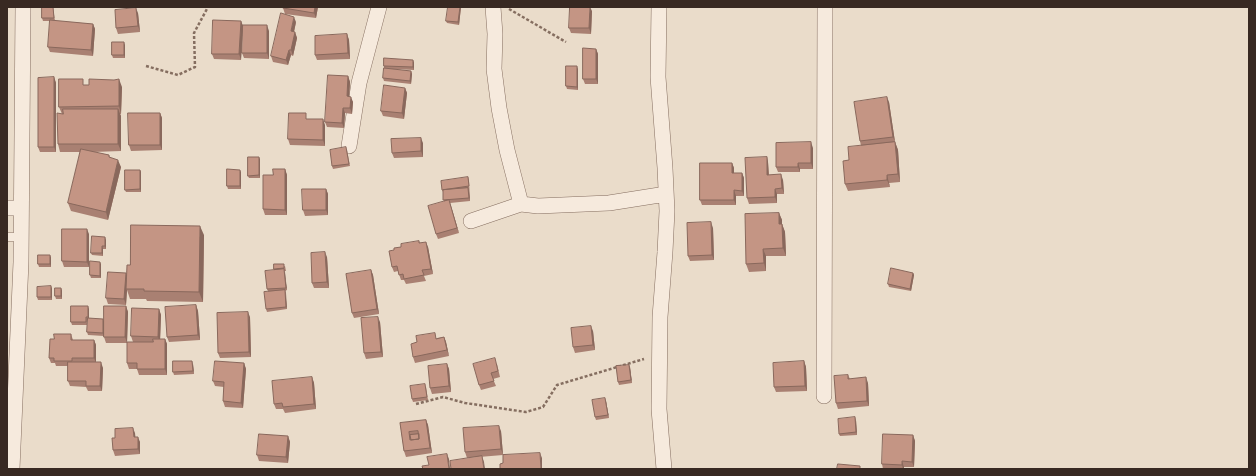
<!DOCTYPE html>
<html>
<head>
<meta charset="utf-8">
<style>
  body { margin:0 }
  #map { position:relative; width:1256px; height:476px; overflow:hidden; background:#eadcca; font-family:Bitter,serif }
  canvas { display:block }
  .frame { position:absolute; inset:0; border:8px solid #382922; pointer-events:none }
</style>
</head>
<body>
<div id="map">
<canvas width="1256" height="476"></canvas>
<div class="frame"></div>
</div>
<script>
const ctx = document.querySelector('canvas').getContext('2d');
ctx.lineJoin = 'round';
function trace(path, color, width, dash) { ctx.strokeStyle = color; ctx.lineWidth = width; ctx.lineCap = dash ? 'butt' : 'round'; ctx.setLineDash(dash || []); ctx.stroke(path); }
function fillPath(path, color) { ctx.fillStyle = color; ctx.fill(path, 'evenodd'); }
const lane = new Path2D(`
  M7 237H22`);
const street = new Path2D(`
  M493 7 495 34 494 69 499 108 507 150 521 204
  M659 7 658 77 665 168 667 211 665 252 660 317 659 409 664 469
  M349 146 359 83 379 7
  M7 208H21
  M471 221 521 204 538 206 609 203 666 194
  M824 396 825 7
  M12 469 21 262 23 7`);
trace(lane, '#856e60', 9);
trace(street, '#856e60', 16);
trace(new Path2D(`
  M509 9 566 42
  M146 66 178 75 195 67 194 33 208 7
  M416 404 443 397 465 403 526 412 543 407 557 385 644 359`), '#856e60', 2.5, [3, 2]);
trace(lane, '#f6eadd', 8);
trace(street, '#f6eadd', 15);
fillPath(new Path2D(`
  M53 7 55 21 93 24 95 29 93 56 50 52 48 47 50 21H43L42 18Z
  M283 7H318L316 18 285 14 283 8Z
  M461 7 459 25 447 23 446 21Z
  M592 11 591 34 571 33 569 28Z
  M138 13 140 32 118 34 116 28Z
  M241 21 243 26 241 60 214 59 212 54Z
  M296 22 294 32H295L297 38 293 56 291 55 288 65 273 62 271 56Z
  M269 31V59L244 58 242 53Z
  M347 34 349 40 350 59 317 60 315 55Z
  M125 45V58H113L112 55Z
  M596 49 598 54V84H585L583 79Z
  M413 60 414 63V70L393 69 411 71 412 74 411 84 384 81 383 78 384 68V66Z
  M578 69V90L567 89 566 86Z
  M348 76 350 82 349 97 353 102 352 114 345 113 344 128 327 127 325 122Z
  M54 77 56 83V152H40L38 147Z
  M85 85 122 87 121 114H120L121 116V151L93 152 109 155 110 158 121 167 108 220 71 211 68 203 80 152H60L58 144 62 114 59 107Z
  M405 88 407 93 404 119 383 116 381 111Z
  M889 102 895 142 887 143 895 142 898 150 900 182 889 183 890 187 848 191 845 184 849 160 861 146 860 141Z
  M160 113 162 118V150L131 151 129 145Z
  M308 119 325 125V146L290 145 288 139Z
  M423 143V157L394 158 392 153Z
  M813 148V169H800V172H778L776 167Z
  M347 150 350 166 333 169 332 166Z
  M767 157 768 162 769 175 783 180 784 194H777V203L749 204 747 198Z
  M260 159V178H249L248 176Z
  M732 163 734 168V173H742L744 178V196H736V205H702L700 200Z
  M285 169 287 175V215H265L263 209 273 175Z
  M140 170 141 172V192H126L125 190Z
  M241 172V189H228L227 186Z
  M468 177 469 180 470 201 450 203 459 233 438 239 436 234 444 202 443 192 442 190Z
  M326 189 328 194V215L305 216 303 210Z
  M779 213 782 220V224L785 232 786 256H766V271L749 272 746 264Z
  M713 228 714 260 690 261 688 256Z
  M89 234V267H64L62 261Z
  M204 235 203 302 147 301 146 299H130L127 290 126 305 108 304 106 298 126 273 127 275 130 265Z
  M106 240V249H103V256L92 255 91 253Z
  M419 241 420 243 428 247 433 274 424 276 426 281 406 284 404 280H401L398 271 394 272 392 267 394 250 401 247Z
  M50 255 51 258V267H39L38 264Z
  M327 257 329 288H314L312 283Z
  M101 264V278H91L90 275Z
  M285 266 286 271H284L287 290 285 291 287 309 267 312 266 309 268 291 267 289 274 270V269Z
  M371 270 373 275 379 314 354 318 352 313Z
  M913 273 914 275 911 291 889 287 888 284Z
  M51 286 52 289V300H38L37 297Z
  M61 288 62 291V299H56L55 296Z
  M196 305 198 311 200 340 169 342 167 337Z
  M126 306 128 312 127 343H106L104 337V328V336L88 335 87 332 88 320H87V325H72L71 322 89 309V318L104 321Z
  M159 309 161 315 160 339H165L167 344V375H139L137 369H129L127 363 133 342 131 336Z
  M250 317 251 357 220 358 218 353Z
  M380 322 383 357 366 359 364 353Z
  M593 331 595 350 575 353 573 347Z
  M71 334 73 340H94L96 345V362L103 368 102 391H88L86 387 70 386 68 381V366H56L55 363H51L49 358 54 339Z
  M444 337 446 342 449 356 415 363 413 357 437 338Z
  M804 361 806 367 807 391 776 392 774 387Z
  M244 363 246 369 243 408 225 407 223 401 224 387 215 386 213 381Z
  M193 364 194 374 174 375 173 372Z
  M447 364 449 369 451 392 432 394 430 388Z
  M497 364 500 377 493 379 496 386 481 390 479 385Z
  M629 365 630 367 632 383 619 385 618 382Z
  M848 375 850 379 868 383 869 406 838 409 836 403Z
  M312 377 314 383 316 409 285 413 283 409H276L274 404Z
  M426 387 428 400 413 402 412 399Z
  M606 401 609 418 596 420 595 417Z
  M426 420 428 425 432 453 406 457 404 451 400 423Z
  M856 420 857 435 840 436 839 434Z
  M501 431 503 455 467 458 465 452Z
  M135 433V437L140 442V454L115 456 113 450 115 438Z
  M913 435 915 441 914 467H904V469H883L882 464Z
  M288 436 290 442 288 463 259 461 257 455Z`), '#a98072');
fillPath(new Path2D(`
  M315 7H318L316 18 314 13Z
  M460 7H461L459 25 458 22Z
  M590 7 592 11 591 34 589 28Z
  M136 8 138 13 140 32 138 26Z
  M294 17 296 22 293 36 291 31Z
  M241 21 243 26 241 60 239 54Z
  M93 24 95 29 93 56 91 50Z
  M267 25 269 31V59L267 53Z
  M295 32 297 38 293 56 291 50Z
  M347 34 349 40 350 59 348 53Z
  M124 42 125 45V58L124 55Z
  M596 49 598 54V84L596 79Z
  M289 50 291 55 288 65 286 60Z
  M413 60 414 63V70L413 67Z
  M577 66 578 69V90L577 87Z
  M411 71 412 74 411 84 410 81Z
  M348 76 350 82 349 102 347 96Z
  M54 77 56 83V152L54 147Z
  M119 79 122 87 121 114 119 106Z
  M405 88 407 93 404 119 402 113Z
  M351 97 353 102 352 114 350 108Z
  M887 97 889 102 895 142 893 137Z
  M343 108 345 113 344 128 342 123Z
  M118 109 121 116V151L118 144Z
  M160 113 162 118V150L160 145Z
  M323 119 325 125V146L323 140Z
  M421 138 423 143V157L421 151Z
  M811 142 813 148V169L811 163Z
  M895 142 898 150 900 182 898 174Z
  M259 157 260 159V178L259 175Z
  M767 157 768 162 769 180 767 175Z
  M118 160 121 167 108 220 106 212Z
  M732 163 734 168V178L732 173Z
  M798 163 800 169V172L798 167Z
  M285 169 287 175V215L285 210Z
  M140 170 141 172V192L140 189Z
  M240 170 241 172V189L240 186Z
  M742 173 744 178V196L742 191Z
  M781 174 783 180 784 194 782 188Z
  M887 175 890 187 887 180Z
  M468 188 469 191 470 201 469 198Z
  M326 189 328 194V215L326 210Z
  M775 189 777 194V203L775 197Z
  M734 190 736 196V205L734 200Z
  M449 200 451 206 459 233 457 228Z
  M779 213 782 220V232L779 224Z
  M711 222 713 228 714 260 712 255Z
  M782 224 785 232 786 256 783 248Z
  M200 226 204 235 203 302 199 292Z
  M87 229 89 234V267L87 262Z
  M105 237 106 240V249L105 246Z
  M426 242 428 247 433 274 431 269Z
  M102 246 103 249V256L102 253Z
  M763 249 766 256V271L764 263Z
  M325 252 327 257 329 288 327 282Z
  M50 255 51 258V267L50 264Z
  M100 262 101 264V278L100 276Z
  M284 269 285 272 287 290 286 288Z
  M371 270 373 275 379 314 377 309Z
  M126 273 128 278 126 289 127 290 126 305 124 299Z
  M913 273 914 275 911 291 910 289Z
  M51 286 52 289V300L51 297Z
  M61 288 62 291V299L61 296Z
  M285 290 286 293 287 309 286 307Z
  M196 305 198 311 200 340 198 335Z
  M88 306 89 309V320L88 317Z
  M126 306 128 312 127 343 125 337Z
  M159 309 161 315 160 343 158 337Z
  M248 312 250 317 251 357 249 352Z
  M378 317 380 322 383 357 381 352Z
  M103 319 104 322V336L103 333Z
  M591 326 593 331 595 350 593 345Z
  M444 337 446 342 449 356 447 350Z
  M165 339 167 344V375L165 369Z
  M94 340 96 345V363L94 358Z
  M192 361 193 364 194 374 193 371Z
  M804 361 806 367 807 391 805 386Z
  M101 362 103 368 102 391 100 386Z
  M244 363 246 369 243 408 241 403Z
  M447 364 449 369 451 392 449 386Z
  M629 365 630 367 632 383 631 380Z
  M312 377 314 383 316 409 314 404Z
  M866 377 868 383 869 406 867 401Z
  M605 398 606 401 609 418 608 415Z
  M855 417 856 420 857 435 856 432Z
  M426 420 428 425 432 453 430 448Z
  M499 426 501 431 503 455 501 449Z
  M133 428 135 433 136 442 134 437Z
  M913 435 915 441 914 467 912 462Z
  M288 436 290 442 288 463 286 457Z
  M138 437 140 442V454L138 449Z
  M540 453 542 458V469H541Z
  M447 454 449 459 450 469H449Z
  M482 456 484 462 485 469H484Z
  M902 461 904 467V469H903L902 465Z`), '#89685c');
const building = new Path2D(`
  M42 7H53L54 18H42Z
  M283 7H315L314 13 283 8Z
  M448 7H460L458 22 446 21Z
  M570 7H590L589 28H569Z
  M136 8 138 26 116 28 115 10Z
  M281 13 294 17 291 31 295 32 291 50H289L286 60 271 56Z
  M50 20 93 24 91 50 48 47Z
  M213 20 241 21 239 54H212Z
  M243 25H267V53H242Z
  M347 34 348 53 315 55V36Z
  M112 42H124V55H112Z
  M583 48 596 49V79H583Z
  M384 58 413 60V67L384 66Z
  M566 66H577V87L566 86Z
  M384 68 411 71 410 81 383 78Z
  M328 75 348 76 347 96 351 97 350 108H343L342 123 325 122Z
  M54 77V147H38V78Z
  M59 79H83V85H89V79L114 80 119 79V106L59 107Z
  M384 85 405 88 402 113 381 111Z
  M887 97 893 137 860 141 854 102Z
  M63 109H118V144H58L57 113 63 114Z
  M128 113H160V145H129Z
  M289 113H306V119H323V140L288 139Z
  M421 138V151L392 153 391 139Z
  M811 142V163H798V167H776V143Z
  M895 142 898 174 887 175V180L845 184 843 161 849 160 848 147Z
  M346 147 349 164 332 166 330 150Z
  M81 149 109 155V157L118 160 106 212 68 203Z
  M248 157H259V175L248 176Z
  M767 157V175L781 174 782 188 775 189V197L747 198 745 158Z
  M700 163H732V173H742V191L734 190V200H700Z
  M227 169 240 170V186H227Z
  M273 169H285V210L263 209V175H273Z
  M125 170H140V189L125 190Z
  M468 177 469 186 442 190 441 181Z
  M468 188 469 198 443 200V190Z
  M302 189H326V210H303Z
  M449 200 457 228 436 234 428 206Z
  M779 213V224H782L783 248 763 249 764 263 746 264 745 214Z
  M711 222 712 255 688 256 687 223Z
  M131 225 200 226 199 292 144 291V289H126L127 265H130Z
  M62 229H87V262L62 261Z
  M92 236 105 237V246H102V253H91Z
  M419 241V243L426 242 431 269 422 270 424 275 404 279 403 274 399 275 397 266 392 267 389 251 394 250V248L401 247V244Z
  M325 252 327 282 312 283 311 253Z
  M38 255H50V264H38Z
  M90 261 100 262V276L90 275Z
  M274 264H284V268L274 269Z
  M891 268 913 273 910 289 888 284Z
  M284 269 286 288 267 289 265 271Z
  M371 270 377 309 352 313 346 274Z
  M108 272 126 273 124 299 106 298Z
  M51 286V297H37V287Z
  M55 288H61V296H55Z
  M285 290 286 307 266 309 264 292Z
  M196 305 198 335 167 337 165 307Z
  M71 306H88V317H86V322H71Z
  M104 306H126L125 337H104Z
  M132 308 159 309 158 337 131 336Z
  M248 312 249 352 218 353 217 313Z
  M378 317 381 352 364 353 361 318Z
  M88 318 103 319V333L87 332Z
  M591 326 593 345 573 347 571 328Z
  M435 333 436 339 444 337 447 350 413 357 411 344 417 342 416 336Z
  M54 334H71V340H94V358H72V361H54V358H49L50 339H54Z
  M153 339H165V369H137V363H127V342H153Z
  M495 358 498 371 491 373 494 381 479 385 473 364Z
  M173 361H192L193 371 173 372Z
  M215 361 244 363 241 403 223 401 224 382 213 381Z
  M804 361 805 386 774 387 773 363Z
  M68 362H101L100 386H86V381H68Z
  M447 364 449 386 430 388 428 366Z
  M629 365 631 380 618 382 616 366Z
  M848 375V379L866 377 867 401 836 403 834 376Z
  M312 377 314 404 283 407 282 403 274 404 272 381Z
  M425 384 427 397 412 399 410 386Z
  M605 398 608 415 595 417 592 400Z
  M855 417 856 432 839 434 838 419Z
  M426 420 430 448 404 451 400 423ZM418 431 419 439 410 440 409 432Z
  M499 426 501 449 465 452 463 428Z
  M133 428 134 437H138V449L113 450 112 438H115V429Z
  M259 434 288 436 286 457 257 455Z
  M419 434V439L411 440 410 435Z
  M883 434 913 435 912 462 902 461V465L882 464Z
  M540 453 541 469H500V464L503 463V455Z
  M447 454 449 469H423L422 466 429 465 427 457Z
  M482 456 484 469H451L450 461Z
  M838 464 860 466V469H837Z`);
fillPath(building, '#c49584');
trace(building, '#89685c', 1);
</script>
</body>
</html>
